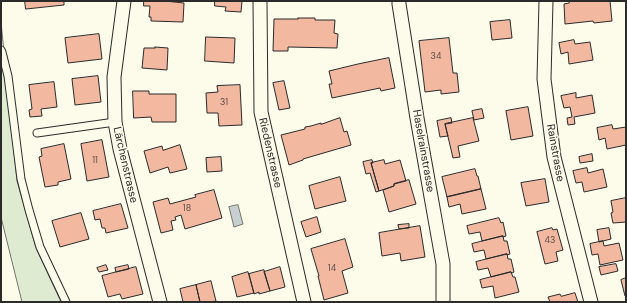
<!DOCTYPE html>
<html>
<head>
<meta charset="utf-8">
<style>
  body { margin:0 }
  #map { position:relative; width:627px; height:303px; overflow:hidden; background:#fdfbea; font-family:"DM Sans",sans-serif }
  canvas { display:block }
  .frame { position:absolute; inset:0; border:2px solid #2b2b2b; pointer-events:none }
</style>
</head>
<body>
<div id="map">
<canvas width="627" height="303"></canvas>
<div class="frame"></div>
</div>
<script>
const ctx = document.querySelector('canvas').getContext('2d');
ctx.lineJoin = 'round';
function fillPath(path, color) { ctx.fillStyle = color; ctx.fill(path, 'evenodd'); }
function trace(path, color, width, dash) { ctx.strokeStyle = color; ctx.lineWidth = width; ctx.lineCap = dash ? 'butt' : 'round'; ctx.setLineDash(dash || []); ctx.stroke(path); }
function write(font, color, halo, rows, align = 'center') {
  ctx.font = font + ' "DM Sans",sans-serif'; ctx.lineWidth = 3; ctx.setLineDash([]); ctx.textBaseline = 'middle'; ctx.strokeStyle = halo; ctx.fillStyle = color; for (const [text, x, y, turn = 0] of rows) {
    ctx.save(); ctx.translate(x, y); ctx.rotate((+turn || 0) * Math.PI / 180); ctx.textAlign = isNaN(turn) ? turn : align; if (halo) ctx.strokeText(text, 0, 0); ctx.fillText(text, 0, 0); ctx.restore();
  }
}
const green = new Path2D(`
  M1 22 17 181 36 248 61 302H22L1 217Z`);
fillPath(green, '#deebd1');
trace(green, '#74746e', 1);
const water = new Path2D(`
  M238 205 243 224 234 227 229 207Z`);
fillPath(water, '#c7d0d0');
trace(water, '#74746e', 1);
const building = new Path2D(`
  M25 1H64V5L26 9Z
  M144 1H165L184 3 183 22 151 21V17H149L150 6H144Z
  M215 1H242L241 12 225 11 226 7 215 6Z
  M569 1H610L612 21 594 23 593 21 565 24 564 4 569 3Z
  M298 18H315V20H335L334 33 338 34 337 48 288 47V51H273L274 19H298Z
  M510 20 512 38 492 40 490 22Z
  M99 34 102 59 68 63 65 38Z
  M206 37 235 38 234 63 205 61Z
  M449 38 453 73H457L459 92 441 94V90L425 92 419 41Z
  M574 40 575 44 590 42 593 60 569 64 568 52 561 54 559 43Z
  M155 47 168 48 167 70 142 68 144 48H155Z
  M389 58 395 88 381 91 380 88 332 98 329 84H332L329 71 358 64Z
  M98 76 101 102 75 105 72 79Z
  M284 81 290 108 279 110 273 83Z
  M54 82 57 107 41 109 42 116 30 117 29 110 32 109 29 85Z
  M240 85 242 125 219 126 218 113H207L206 93 218 92 217 86Z
  M133 91H149V94H176V122H152L151 117 134 118Z
  M576 93V98L592 95 595 113 574 117 575 124 568 125 567 118 572 117 570 107 564 108 561 96Z
  M528 107 533 136 511 140 506 111Z
  M482 109 484 118 474 120 472 111Z
  M340 118 344 132 347 131 351 145 303 159V160L289 165 281 135 305 129V127L311 126 321 123V124Z
  M451 118 452 123 445 124 448 136 440 137 437 121Z
  M473 118 479 141 458 146 460 157 453 158 445 124Z
  M612 125 613 129 626 127V145L607 149 605 138 599 140 597 128Z
  M102 140 109 177 87 181 81 144Z
  M64 144 71 179 58 182V185L45 187 39 157 42 156 41 149Z
  M180 145 187 169 170 173 168 167 150 173 144 151 162 146 163 150Z
  M592 154 593 161 580 163 579 157Z
  M221 157 222 171 207 172 206 158Z
  M372 160 373 163H371L379 191 376 192 370 173 366 174 363 162Z
  M384 160 385 164 400 160 406 181 394 184V186L379 191 371 163Z
  M587 168 588 173 603 169 607 187 584 192 582 182 576 183 573 171Z
  M475 169 477 176H478L481 189 447 197 442 177Z
  M340 177 346 201 315 209 309 186Z
  M545 179 549 202 526 206 521 183Z
  M409 180 416 204 389 212 383 190 394 186V184Z
  M481 189 486 209 462 214 460 204 449 207 447 197Z
  M214 190 222 218 185 229 181 215 175 217 176 220 171 221 173 230 161 233 153 202 168 198 170 204 196 197 195 195Z
  M626 198V222L613 223 611 213 613 212 611 201Z
  M121 204 128 228 106 233 105 228H102L100 219 95 220 93 211Z
  M81 213 89 239 60 247 52 221Z
  M317 217 321 232 306 237 301 222Z
  M499 218 501 223 503 222 506 236 503 237V236L482 241 480 232 469 234 467 226Z
  M409 224V228L399 229 398 225Z
  M420 226 425 257 401 261 400 253 382 256 379 233Z
  M552 228 553 230 557 229 563 250 556 252 558 261 545 264 537 232Z
  M609 228 611 239 599 242 597 230Z
  M503 236 504 241H507L510 254 507 255V254L486 259 484 250 474 252 472 244Z
  M345 239 353 267 342 271 348 293 324 300 318 276H319L311 249Z
  M603 241 604 246 619 243 623 260 600 265 598 254 592 255 590 244Z
  M507 254 508 259H511L514 272 512 273 511 272 491 277 488 268 478 270 476 262Z
  M616 264 618 271 601 275 599 267Z
  M106 265 108 270 99 272 97 268Z
  M128 265 129 269 116 272 115 268Z
  M136 267 143 294 122 299 120 294 108 297 102 276Z
  M280 267 285 287 270 291 264 272Z
  M264 270 270 291 259 294V292L254 294 249 274Z
  M248 272 254 293 237 297 232 277Z
  M511 272 513 277H515L519 292 495 298 493 286 482 288 480 280Z
  M626 278V296H625L621 280Z
  M211 281 216 301 212 302H200L196 285Z
  M196 285 200 302H183L180 289Z
  M575 293 578 302H550L548 297 560 294 561 296Z`);
fillPath(building, '#f2b8a0');
trace(building, '#2b2b2b', 1);
const service = new Path2D(`
  M1 50 2 52 8 76 21 179 29 210 40 247 66 302
  M37 133 115 122`);
const minor = new Path2D(`
  M124 1 114 77 115 122 120 149 160 302
  M260 1 261 112 304 302
  M399 1V4L417 118 443 264V302
  M546 1 544 79 554 157 591 302`);
trace(service, '#2b2b2b', 9);
trace(minor, '#2b2b2b', 15);
trace(service, '#fdfbea', 7);
trace(minor, '#fdfbea', 13);
write('9px', '#5d4e48', null, [
  ["34",436,57],
  ["31",224,103],
  ["11",95,161],
  ["18",187,209],
  ["43",550,241],
  ["14",332,269]
]);
write('11px', '#2b2b2b', '#fdfbea', [
  ["Haselrainstrasse",423,151,80],
  ["Riedenstrasse",270,153,77],
  ["Rainstrasse",555,153,80],
  ["Lärchenstrasse",125,165,77]
]);
</script>
</body>
</html>
